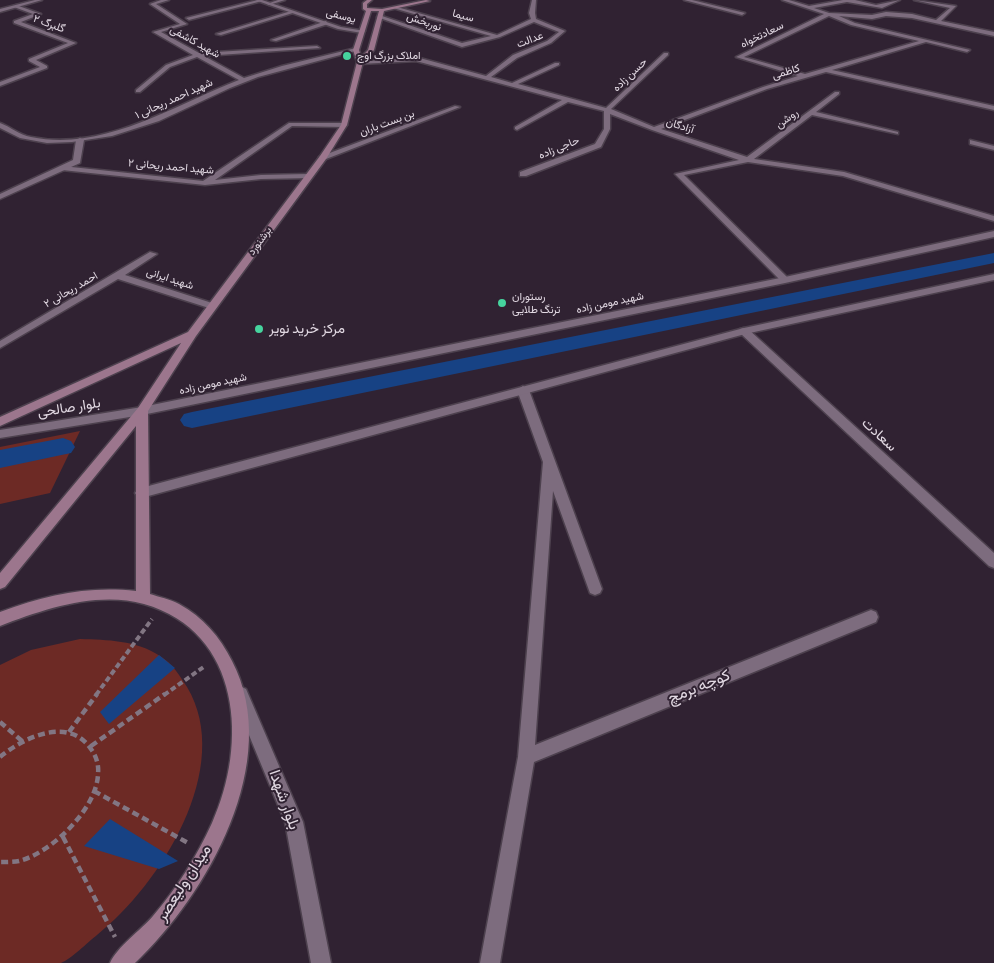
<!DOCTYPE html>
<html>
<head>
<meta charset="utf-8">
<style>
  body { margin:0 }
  canvas { display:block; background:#302232 }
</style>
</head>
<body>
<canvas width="994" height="963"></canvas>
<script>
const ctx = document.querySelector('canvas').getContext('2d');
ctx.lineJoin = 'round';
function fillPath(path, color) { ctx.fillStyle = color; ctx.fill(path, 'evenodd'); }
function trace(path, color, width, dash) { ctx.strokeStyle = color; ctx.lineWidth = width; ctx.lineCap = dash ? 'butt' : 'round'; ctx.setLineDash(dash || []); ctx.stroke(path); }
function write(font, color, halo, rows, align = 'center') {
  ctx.font = font + ' Manrope,Vazirmatn,sans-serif'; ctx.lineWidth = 4; ctx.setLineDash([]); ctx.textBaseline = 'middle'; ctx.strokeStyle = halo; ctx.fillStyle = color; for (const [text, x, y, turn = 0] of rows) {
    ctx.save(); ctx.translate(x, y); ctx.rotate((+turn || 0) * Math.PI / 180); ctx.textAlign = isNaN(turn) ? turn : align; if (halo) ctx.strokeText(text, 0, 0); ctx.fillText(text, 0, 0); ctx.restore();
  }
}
fillPath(new Path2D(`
  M80 431 50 493 0 504V447Z
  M80 639C107 640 136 640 160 656 173 664 179 675 187 687 235 767 160 885 97 935 88 942 71 959 61 963 50 963 13 963 0 963V665L31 650Z`), '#6d2a25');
fillPath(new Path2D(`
  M159 655 175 668 109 724 100 712Z
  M110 819 178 861 159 869 84 846Z`), '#174284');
fillPath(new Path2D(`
  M994 253V263L192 428 184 426 180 420 184 414 192 412Z
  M63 438 71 441 75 447 71 453 0 468V450Z`), '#174284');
const service = new Path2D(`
  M255 0H262L341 27 365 31 362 33 338 29Z
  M16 5 41 14 21 22 76 43 36 60 47 66V68L0 86V82L40 67 29 61V59L68 43 14 23V21L33 14 14 7Z
  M80 138 84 140 80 163 0 199V194L73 160 76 140Z`);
const minor = new Path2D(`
  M35 0H42L0 12V9Z
  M161 0H169L156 4 187 24 161 32 199 53 317 46 320 48 204 56 244 78 282 66 356 48 359 50 258 77 230 88 159 121 112 136 72 142 47 143 20 138 0 128V123C11 127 19 135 31 137 104 152 174 105 239 80L197 57 170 67 140 92H136V90L166 65 193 55 153 32 180 24 150 4Z
  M258 0 262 1 189 20 186 18Z
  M278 0H285L269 5 267 4Z
  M532 0H536L535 13 536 19 565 31 551 43 517 58 491 77 512 83 555 63H559V65L518 84 606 108 664 53H668V55L611 109 654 127 763 87 798 76 736 57 824 14 782 0H789L809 6 843 0H855L876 5 900 0 882 8 847 2 814 8 829 13 872 15 886 12 912 14 936 20 950 8 914 0 956 6 941 21 994 32V36L912 18 886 16 872 19 839 16 855 23 970 50 967 52 926 42 832 70 994 106V110L826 72 767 89 661 129 747 157 835 92H839V94L816 112 898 132V134L812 115 754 159 844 172 994 216V221L843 176 748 162 684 175 790 280 788 282H782L675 174 739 160 652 130 610 114V129L601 147 526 176H520V172L595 144 604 129V111L568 102 517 130 515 129V127L562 100 416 61 360 64 357 62 416 57 486 76 513 55 547 41 559 32 534 22 500 37 462 47 377 17 382 16 462 43 491 36 393 8 397 7 497 35 531 19 529 13ZM829 16 851 25 919 41 805 74 744 57Z
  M684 0H692L745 13 742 15Z
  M291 11 296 12 221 35 216 34Z
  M326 21 328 24 276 41 271 40Z
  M455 106 460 107 326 159 319 157Z
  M289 123H344L347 125 344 127 292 126 215 180 261 175 308 174H311V178L261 179 205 185 62 170 58 168 62 166 203 181Z
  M970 140 994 146V150L970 144Z
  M150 252 157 254 125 275 215 304V308H209L118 279 0 348V341Z
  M744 328 748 329 994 553V568L989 566 740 333V329Z
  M523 386 529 390 602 589 600 593 595 595 590 593 553 491 535 745 866 612 871 610 876 612 878 617 876 622 534 762 500 963H480L518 757 543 462 517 390Z`);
const tertiary = new Path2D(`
  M994 231V237L785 283 142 415 0 438V430L142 407 785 277Z
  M994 274V280L745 334 141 498 137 496 135 493 137 490 141 488 744 328Z
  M240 686 246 689 303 822 331 963H311L285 822 232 694 234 689Z`);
const secondary = new Path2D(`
  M367 0H372L367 4V8L382 9 426 0 430 1 384 11 374 50 363 62 347 125 326 159 196 336 148 411 150 594C159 597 170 599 179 604 203 617 220 637 232 661 284 761 207 895 135 963H110C117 947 141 930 153 916 177 888 197 856 212 823 248 744 242 632 144 604 97 591 44 609 0 626V612C47 595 86 586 136 591V426L5 587 0 589V573L138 408 181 343 0 426V417L188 332 320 156 341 125 357 62 353 50 366 11 363 9V3ZM371 11H379L368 50 361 57 359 50Z`);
trace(service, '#4d414e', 3);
trace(minor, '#4d414e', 3);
trace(tertiary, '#4d414e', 3);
trace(secondary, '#4d414e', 3);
trace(new Path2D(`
  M96 695 152 619
  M164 695 205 666`), '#827683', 4, [5.5, 3]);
trace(new Path2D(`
  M0 722 22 741
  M69 732 97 694
  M91 746 165 694
  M0 757C24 737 69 716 91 749 96 756 99 764 98 774 97 809 51 853 19 861 13 862 6 862 0 862
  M94 791 190 844
  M63 837 115 937`), '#827683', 4.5, [7, 4]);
fillPath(service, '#7d6c7e');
fillPath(minor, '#7d6c7e');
fillPath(tertiary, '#7d6c7e');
fillPath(secondary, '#9c768d');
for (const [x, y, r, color] of [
  [347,56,5,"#46d49e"],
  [502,303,5,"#46d49e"],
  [259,329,5,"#46d49e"]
]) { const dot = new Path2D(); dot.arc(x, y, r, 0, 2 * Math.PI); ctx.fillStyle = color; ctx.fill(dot); trace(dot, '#302232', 2); }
write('11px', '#e2d9e3', '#302232', [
  ["یوسفی",341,16,14],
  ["سیما",463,16,15],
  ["نوربخش",424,22,19],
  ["گلبرگ ۲",49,24,20],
  ["سعادتخواه",762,35,-26],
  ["عدالت",530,40,-21],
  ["شهید کاشفی",195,42,29],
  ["کاظمی",786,72,-16],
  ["حسن زاده",630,75,-44],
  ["شهید احمد ریحانی ۱",174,99,-24],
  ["روشن",787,119,-36],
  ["بن بست باران",387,123,-20],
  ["آزادگان",680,126,18],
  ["حاجی زاده",559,148,-22],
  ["شهید احمد ریحانی ۲",171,167,5],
  ["برشنورد",260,241,-54],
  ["شهید ایرانی",170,279,18],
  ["احمد ریحانی ۲",71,290,-30],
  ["شهید مومن زاده",610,303,-12],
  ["شهید مومن زاده",213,384,-12]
]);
write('11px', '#e2d9e3', '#302232', [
  ["املاک بزرگ اوج",357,56],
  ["رستوران",512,297],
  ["ترنگ طلایی",512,310]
], 'left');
write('14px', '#e2d9e3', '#302232', [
  ["مرکز خرید نویر",269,329]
], 'left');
write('14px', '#e2d9e3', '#302232', [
  ["بلوار صالحی",69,408,-9],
  ["سعادت",879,435,43]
]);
write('16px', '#e2d9e3', '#302232', [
  ["کوچه برمچ",699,687,-22],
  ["بلوار شهدا",284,800,70],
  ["میدان ولیعصر",184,883,-57]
]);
</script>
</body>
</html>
